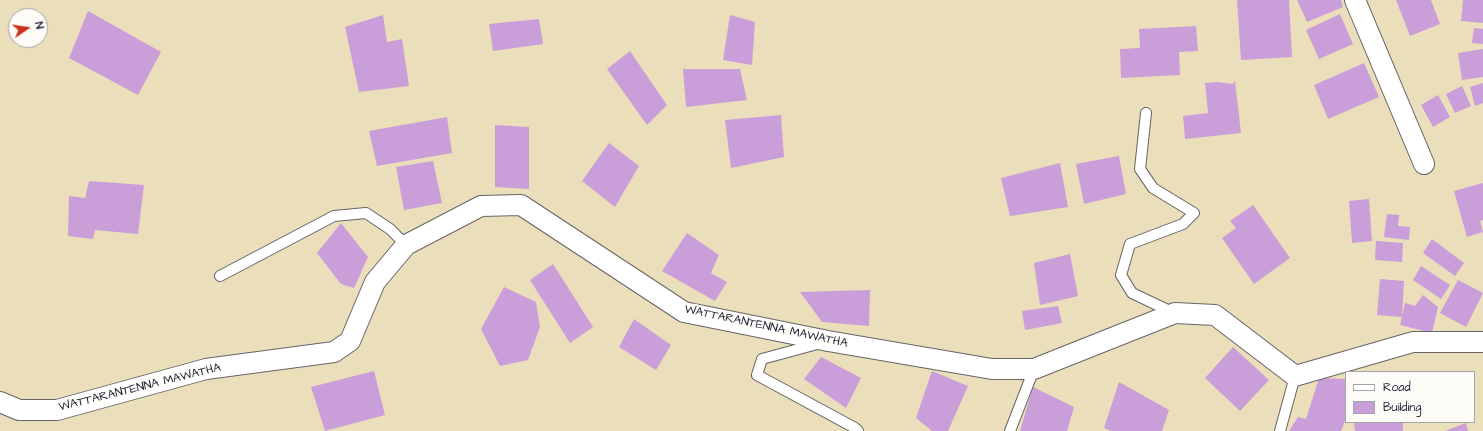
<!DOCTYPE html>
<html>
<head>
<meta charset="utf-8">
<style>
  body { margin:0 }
  #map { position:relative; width:1483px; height:431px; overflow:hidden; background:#eadfba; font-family:"Architects Daughter",sans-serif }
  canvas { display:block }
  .legend { position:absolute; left:1345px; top:371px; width:130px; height:52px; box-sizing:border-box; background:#fdfcf7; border:1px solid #a5a5ac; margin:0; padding:5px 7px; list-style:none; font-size:12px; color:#22223b }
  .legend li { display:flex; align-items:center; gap:8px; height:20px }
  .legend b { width:20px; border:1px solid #a5a5ac }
  .north { position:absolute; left:8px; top:8px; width:40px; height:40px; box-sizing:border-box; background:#fdfcf7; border:1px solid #a5a5ac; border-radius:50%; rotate:77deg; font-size:11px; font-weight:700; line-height:16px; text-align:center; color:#22223b }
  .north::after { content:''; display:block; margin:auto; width:14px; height:18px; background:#c8321e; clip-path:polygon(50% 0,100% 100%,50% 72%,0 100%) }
</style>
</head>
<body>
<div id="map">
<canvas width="1483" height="431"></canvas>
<ul class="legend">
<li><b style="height:5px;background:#fff"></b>Road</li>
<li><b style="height:11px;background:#ca9ed9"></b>Building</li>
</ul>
<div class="north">N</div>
</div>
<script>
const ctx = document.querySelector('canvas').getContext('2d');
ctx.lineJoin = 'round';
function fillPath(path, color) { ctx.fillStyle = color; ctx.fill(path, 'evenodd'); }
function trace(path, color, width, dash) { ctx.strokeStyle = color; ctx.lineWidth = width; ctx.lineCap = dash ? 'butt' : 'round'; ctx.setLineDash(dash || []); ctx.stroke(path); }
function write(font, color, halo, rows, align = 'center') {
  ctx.font = font + ' "Architects Daughter",sans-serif'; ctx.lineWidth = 4; ctx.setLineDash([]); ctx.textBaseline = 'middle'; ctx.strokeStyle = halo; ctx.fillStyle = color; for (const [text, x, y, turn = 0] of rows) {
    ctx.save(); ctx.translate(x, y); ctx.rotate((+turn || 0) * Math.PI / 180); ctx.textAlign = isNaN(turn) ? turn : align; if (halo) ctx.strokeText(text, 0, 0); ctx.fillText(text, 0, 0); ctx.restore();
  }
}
fillPath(new Path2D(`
  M1237 0H1289L1292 57 1241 60Z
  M1297 0H1341L1343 7 1307 22Z
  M1396 0H1431L1440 24 1410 36Z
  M1463 0H1483V23L1461 21Z
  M88 11 161 52 138 95 69 58Z
  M1340 14 1353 44 1319 59 1306 30Z
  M383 15 387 42 402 39 409 86 359 92 345 27Z
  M730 15 755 22 752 65 723 60Z
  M539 19 543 44 493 51 489 24Z
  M1196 26 1198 51 1179 52 1180 75 1121 78 1120 49 1140 48 1139 29Z
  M1474 28 1483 29V44L1472 43Z
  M1483 49V77L1462 80 1458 53Z
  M630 51 667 105 647 125 607 69Z
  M1364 63 1379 97 1328 119 1314 85Z
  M683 69H740L747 100 686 107Z
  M1235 81 1241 133 1185 139 1183 116 1208 113 1205 83 1217 82 1233 84Z
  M1483 83V103L1475 106 1470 87Z
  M1462 86 1471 106 1455 113 1446 94Z
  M1438 95 1450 117 1433 127 1421 105Z
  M781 115 784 157 731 168 725 120Z
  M447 117 452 153 377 166 369 131Z
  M495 125 529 127V189L495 187Z
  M609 143 639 166 615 207 582 181Z
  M1119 156 1126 194 1084 204 1076 164Z
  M433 161 442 203 404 210 396 167Z
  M1060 163 1068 207 1010 216 1001 178Z
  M89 181 144 185 138 234 95 230 93 239 68 236 69 196 85 198Z
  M1483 183V220L1480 221 1483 232 1467 237 1454 191Z
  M1369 199 1372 241 1352 243 1349 201Z
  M1253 205 1290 258 1254 284 1222 238 1236 228 1230 221Z
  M1387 214 1399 215 1398 226 1410 227 1409 240 1384 237Z
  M341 223 368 257 354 288 341 284 317 253Z
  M687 233 719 255 711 273 727 282 715 301 662 271Z
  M1432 239 1464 263 1455 276 1423 253Z
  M1376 241 1403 243 1402 262 1375 260Z
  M1070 254 1078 296 1040 305 1034 263Z
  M553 264 593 327 570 343 530 280Z
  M1421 266 1450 285 1441 299 1413 280Z
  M1380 279 1404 281 1402 317 1377 315Z
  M1458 280 1483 293 1466 327 1440 313Z
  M504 287 536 302 540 327 528 360 500 366 481 329Z
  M870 290 869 326 822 322 800 292Z
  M1423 295 1438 307 1432 333 1400 325 1405 303 1415 306Z
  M1058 306 1062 323 1025 330 1022 311Z
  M634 319 671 345 656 370 619 347Z
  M1233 347 1269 380 1240 411 1205 378Z
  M821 357 861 378 846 408 804 379Z
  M374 371 385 415 325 431 311 387Z
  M932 371 968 386 948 431H932L916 418Z
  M1319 378 1346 379V418L1341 431H1289L1298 417 1306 419Z
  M1119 382 1169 410 1162 431H1111L1104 428Z
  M1033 387 1074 407 1067 431H1020Z
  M1354 422H1403V431H1355Z
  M1466 423 1468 431H1445Z`), '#ca9ed9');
const lane = new Path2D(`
  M1146 113 1140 169 1153 188 1194 213 1183 224 1130 244 1121 275 1132 293 1174 313
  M220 276 334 216 366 213 390 229 406 245
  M821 343 762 359 757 375 855 428 858 431
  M1010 431 1034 369
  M1280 431 1295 376`);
const street = new Path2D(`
  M1355 0 1424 164
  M0 402 19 410H57L206 369 334 352 350 341 375 282 406 245 481 206 521 205 684 312 828 341 992 369H1034L1175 313 1215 315 1295 376 1413 342H1483`);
trace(lane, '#686467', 12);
trace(street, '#686467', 22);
trace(lane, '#fff', 10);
trace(street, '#fff', 20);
write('12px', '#22223b', '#fdfcf7', [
  ["WATTARANTENNA MAWATHA",766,327,12],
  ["WATTARANTENNA MAWATHA",140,388,-14]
]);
</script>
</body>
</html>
